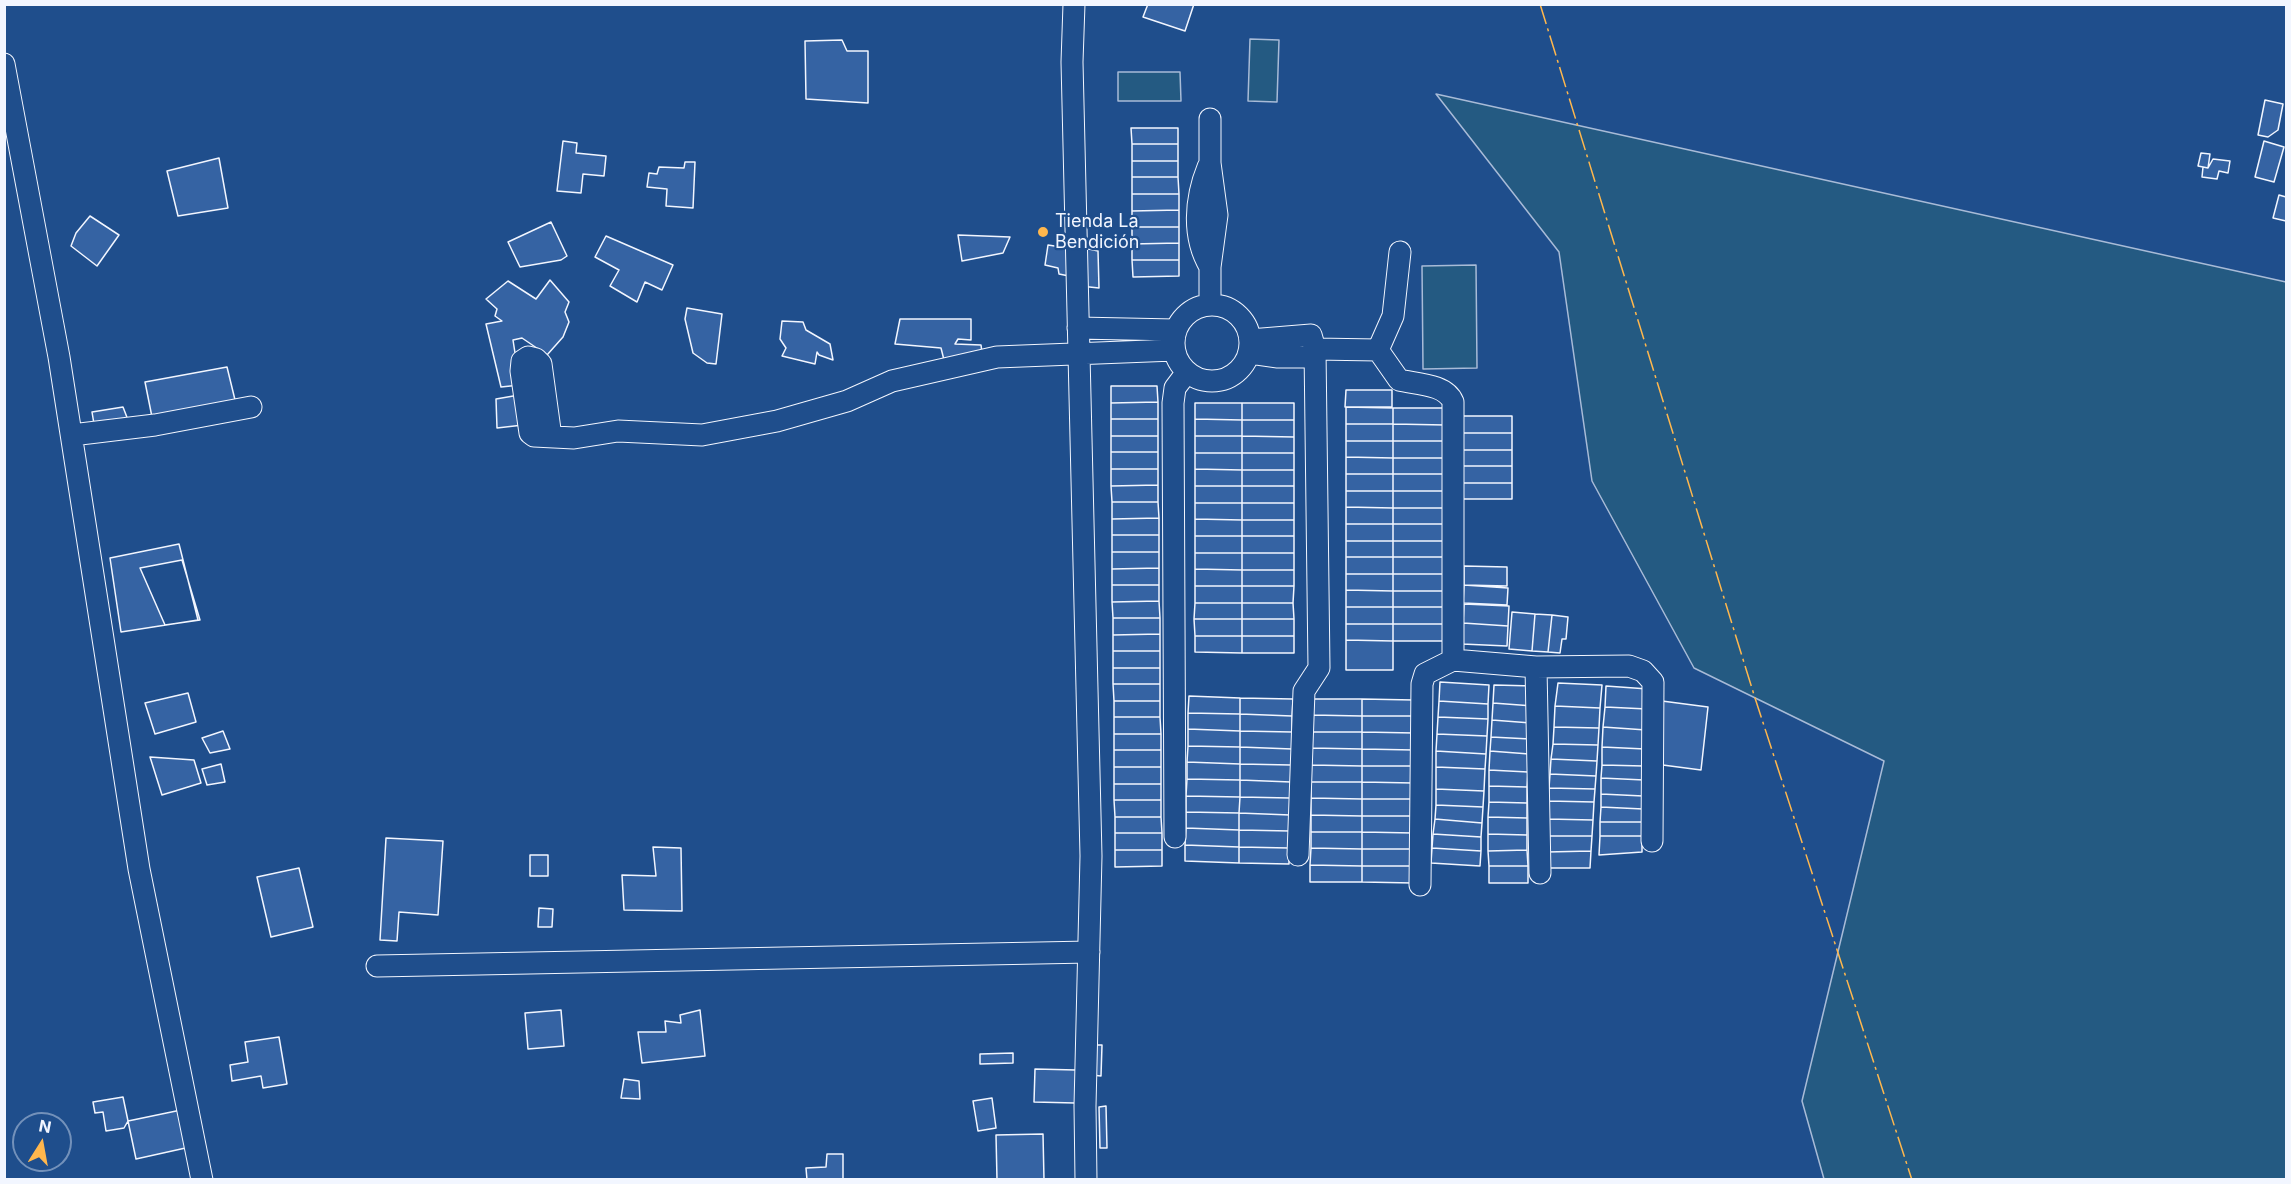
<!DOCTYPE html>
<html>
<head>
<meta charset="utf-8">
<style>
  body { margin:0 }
  #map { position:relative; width:2291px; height:1184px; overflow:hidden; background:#1f4e8c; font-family:Inter,sans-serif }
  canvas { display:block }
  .frame { position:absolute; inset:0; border:6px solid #f2f6ff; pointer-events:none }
  .north { position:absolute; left:12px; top:1112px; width:60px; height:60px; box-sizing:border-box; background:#1f4e8c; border:2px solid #7391ba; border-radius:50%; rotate:11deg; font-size:16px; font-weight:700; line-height:24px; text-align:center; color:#f2f6ff }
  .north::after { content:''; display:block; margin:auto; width:21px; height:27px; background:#ffb74d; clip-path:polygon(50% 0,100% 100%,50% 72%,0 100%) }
</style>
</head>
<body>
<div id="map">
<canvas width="2291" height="1184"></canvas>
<div class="frame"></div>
<div class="north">N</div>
</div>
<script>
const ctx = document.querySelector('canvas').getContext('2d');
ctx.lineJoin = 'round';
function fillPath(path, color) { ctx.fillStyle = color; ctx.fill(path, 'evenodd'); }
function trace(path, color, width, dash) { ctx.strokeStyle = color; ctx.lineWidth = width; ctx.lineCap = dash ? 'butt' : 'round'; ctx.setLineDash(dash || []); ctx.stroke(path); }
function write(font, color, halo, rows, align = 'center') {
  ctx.font = font + ' Inter,sans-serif'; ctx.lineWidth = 4.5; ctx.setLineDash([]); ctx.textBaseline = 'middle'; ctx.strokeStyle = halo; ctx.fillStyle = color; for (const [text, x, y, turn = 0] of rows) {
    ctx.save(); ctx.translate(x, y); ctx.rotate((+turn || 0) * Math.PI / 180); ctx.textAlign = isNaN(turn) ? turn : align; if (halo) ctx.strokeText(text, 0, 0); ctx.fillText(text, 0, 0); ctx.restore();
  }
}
const green = new Path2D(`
  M1250 39 1279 40 1277 102 1248 101Z
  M1118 72H1180L1181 101H1118Z
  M1436 94 2286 282V1179H1824L1802 1101 1884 761 1694 668 1592 481 1559 252Z
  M1476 265 1477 368 1423 369 1422 266Z`);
fillPath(green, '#245a82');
trace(green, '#a8bbd7', 1.5);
const building = new Path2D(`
  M1148 4H1194L1185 31 1143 17Z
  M842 40 847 51H868V103L806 99 805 41Z
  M2265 100 2283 104 2278 130 2268 137 2258 135Z
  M1131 128H1178V144H1132Z
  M563 141 577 143 576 153 606 156 604 176 583 174 581 193 557 191Z
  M2264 141 2284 147 2274 182 2255 177Z
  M1132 144H1178V161H1132Z
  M2201 153 2210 154 2208 168 2198 166Z
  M219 158 228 208 178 216 167 171Z
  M2213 159 2230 161 2228 173 2219 171 2217 179 2202 177 2203 167 2208 168Z
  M1132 161H1178V177H1132Z
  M685 162H695L693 208 666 206 667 189 647 187 649 173 657 174 659 167 684 168Z
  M1132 177H1178L1179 194H1132Z
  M1132 194H1179V210L1132 211Z
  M2279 195 2286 197V221L2273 218Z
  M1179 210V227H1132V211Z
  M90 216 119 235 97 266 71 246 76 233Z
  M551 222 567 256 561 260 520 267 508 242Z
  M1132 227H1179V243L1132 244Z
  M958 235 1010 237 1003 253 962 261Z
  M606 236 673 265 662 290 645 282 637 302 610 286 619 270 595 257Z
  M1179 243V260H1132V244Z
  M1048 245 1074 249V277L1059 274 1058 268 1045 265Z
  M1089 249 1098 251 1099 288 1080 286 1079 250Z
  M1132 260H1179V276L1133 277Z
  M550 280 569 302 565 312 569 322 563 337 547 355 522 338 513 340 520 385 501 387 486 324 502 321 495 316 497 309 486 299 508 281 536 299Z
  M687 308 722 314 716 364 707 363 693 353 685 319Z
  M900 319H971V340L958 339 955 344 981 345 983 360 945 364 941 348 895 344Z
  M782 321 803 322 806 330 830 344 833 360 819 355 817 352 815 364 782 356 786 348 780 339Z
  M227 367 236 404 152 417 145 382Z
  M1111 386H1157L1158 402 1111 403Z
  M1346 390H1392V407H1345Z
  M519 395 523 425 497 428 496 399Z
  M1158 402V419H1111V403Z
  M1195 403H1242V420L1195 419Z
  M1242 403H1294V420H1242Z
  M123 407 128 420 94 424 92 412Z
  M1346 407 1393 408V424H1346Z
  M1393 408H1445V425L1393 424Z
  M1460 416H1512V433H1460Z
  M1111 419H1158V436H1111Z
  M1195 419 1242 420V436H1195Z
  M1242 420H1294V437L1242 436Z
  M1346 424H1393V441H1346Z
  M1393 424 1445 425V441H1393Z
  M1460 433H1512V450H1460Z
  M1111 436H1158V452H1111Z
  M1195 436H1242V453H1195Z
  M1242 436 1294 437V453H1242Z
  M1346 441H1393V458L1346 457Z
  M1393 441H1445V458H1393Z
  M1460 450H1512V466H1460Z
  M1111 452H1158V469H1111Z
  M1195 453H1242V470L1195 469Z
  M1242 453H1294V470H1242Z
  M1346 457 1393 458V474H1346Z
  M1393 458H1445V474H1393Z
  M1460 466H1512V483H1460Z
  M1111 469H1158V485L1111 486Z
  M1195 469 1242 470V486H1195Z
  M1242 470H1294V486H1242Z
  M1346 474H1393V491H1346Z
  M1393 474H1445V491H1393Z
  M1460 483H1512V499H1460Z
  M1158 485V502H1112L1111 486Z
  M1195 486H1242V503H1195Z
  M1242 486H1294V503H1242Z
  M1346 491H1393V508L1346 507Z
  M1393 491H1445V508H1393Z
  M1112 502H1158L1159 518 1112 519Z
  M1195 503H1242V520L1195 519Z
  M1242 503H1294V520H1242Z
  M1346 507 1393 508V524H1346Z
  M1393 508H1445V524H1393Z
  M1159 518V535H1112V519Z
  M1195 519 1242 520V536H1195Z
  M1242 520H1294V536H1242Z
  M1346 524H1393V541H1346Z
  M1393 524H1445V541H1393Z
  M1112 535H1159V552H1112Z
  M1195 536H1242V553H1195Z
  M1242 536H1294V553H1242Z
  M1346 541H1393V557H1346Z
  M1393 541H1445V557H1393Z
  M179 544 198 620 121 632 110 558Z
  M1112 552H1159V568L1112 569Z
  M1195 553H1242V570L1195 569Z
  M1242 553H1294V570H1242Z
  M1346 557H1393V574H1346Z
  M1393 557H1445V574H1393Z
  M182 560 200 620 165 625 140 568Z
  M1464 566 1507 567V586L1464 585Z
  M1159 568V585H1112V569Z
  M1195 569 1242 570V586H1195Z
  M1242 570H1294V586H1242Z
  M1346 574H1393V591L1346 590Z
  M1393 574H1445V591H1393Z
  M1112 585H1159V601L1112 602Z
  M1464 585 1508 588 1507 605 1463 603Z
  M1195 586H1242V603H1195Z
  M1242 586H1294L1293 603H1242Z
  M1346 590 1393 591V607H1346Z
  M1393 591H1445V607H1393Z
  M1159 601 1160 618H1113L1112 602Z
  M1195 603H1242V619H1194Z
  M1242 603H1293L1294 619H1242Z
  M1464 604 1509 606 1508 626 1463 623Z
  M1346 607H1393V624H1346Z
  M1393 607H1445V624H1393Z
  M1512 612 1535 614 1532 651 1509 649Z
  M1535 614 1552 615 1548 652 1532 651Z
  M1552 615 1568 617 1566 639H1562L1560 653 1548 652Z
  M1113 618H1160V634L1113 635Z
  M1194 619H1242V636H1195Z
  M1242 619H1294V636H1242Z
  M1463 623 1508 626 1507 646 1462 644Z
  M1346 624H1393V641L1346 640Z
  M1393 624H1445V641H1393Z
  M1160 634V651H1113V635Z
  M1195 636H1242V653L1195 652Z
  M1242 636H1294V653H1242Z
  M1346 640 1393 641V670H1346Z
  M1113 651H1160V668H1113Z
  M1113 668H1160V684H1113Z
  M1440 682 1489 685 1488 704 1439 701Z
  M1558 683 1602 685 1600 708 1555 706Z
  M1113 684H1160V701H1114Z
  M1494 685 1534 686 1533 706 1493 703Z
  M1606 686 1648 689 1647 709 1605 707Z
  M188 693 196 722 155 734 145 703Z
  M1189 696 1240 698V714L1188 713Z
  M1240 698 1293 699 1292 716 1240 714Z
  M1312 699H1362V716L1312 715Z
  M1362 699 1414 700V716H1362Z
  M1114 701H1160V717H1114Z
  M1439 701 1488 704V719L1438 717Z
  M1662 701 1708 707 1701 770 1655 764Z
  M1493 703 1533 706 1531 723 1492 720Z
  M1555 706 1600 708 1599 728 1554 727Z
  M1605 707 1647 709 1646 730 1603 727Z
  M1188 713 1240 714V731L1188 729Z
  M1240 714 1292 716V732L1240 731Z
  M1312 715 1362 716V732H1311Z
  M1362 716H1414V733L1362 732Z
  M1114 717H1160L1161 734H1114Z
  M1438 717 1488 719 1487 736 1437 734Z
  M1492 720 1531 723 1530 739 1491 737Z
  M1554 727 1599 728 1598 745 1553 744Z
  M1603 727 1646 730 1645 749 1602 747Z
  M1188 729 1240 731V747L1188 746Z
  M223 731 230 749 210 753 202 738Z
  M1240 731 1292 732V749L1240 747Z
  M1311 732H1362V749L1311 748Z
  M1362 732 1414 733V750L1362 749Z
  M1114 734H1161V750H1114Z
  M1437 734 1487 736 1486 754 1436 751Z
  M1491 737 1530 739 1529 754 1490 751Z
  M1553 744 1598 745 1597 761 1551 759Z
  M1188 746 1240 747V764L1187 762Z
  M1240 747 1292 749 1291 765 1240 764Z
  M1602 747 1645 749 1644 766 1602 765Z
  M1311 748 1362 749V766L1311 765Z
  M1362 749 1414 750V766H1362Z
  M1114 750H1161V767H1114Z
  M1436 751 1486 754 1485 769 1436 767Z
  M1490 751 1529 754 1528 772 1489 770Z
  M150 757 194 760 201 783 162 795Z
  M1551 759 1597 761 1596 776 1550 774Z
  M1187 762 1240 764V780L1187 779Z
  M221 764 225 782 207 785 202 769Z
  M1240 764 1291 765V782L1240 780Z
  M1311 765 1362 766V782H1311Z
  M1602 765 1644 766V780L1601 778Z
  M1362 766H1414L1413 783 1362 782Z
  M1114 767H1161V784H1114Z
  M1436 767 1485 769 1484 791 1436 789Z
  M1489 770 1528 772 1527 787 1489 786Z
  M1550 774 1596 776 1595 789 1549 788Z
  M1601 778 1644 780 1643 796 1601 794Z
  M1187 779 1240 780V797L1186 796Z
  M1240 780 1291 782 1290 798 1240 797Z
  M1311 782H1362V799L1311 798Z
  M1362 782 1413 783V799H1362Z
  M1114 784H1161V800H1114Z
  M1489 786 1527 787V803L1489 802Z
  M1549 788 1595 789 1594 802 1548 801Z
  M1436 789 1484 791 1483 807 1436 805Z
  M1601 794 1643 796V809L1601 807Z
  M1186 796 1240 797 1239 813 1186 812Z
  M1240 797 1290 798V815L1239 813Z
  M1311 798 1362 799V816L1311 815Z
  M1362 799H1413V816H1362Z
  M1114 800H1161V817H1115Z
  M1548 801 1594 802 1593 820 1547 819Z
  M1489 802 1527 803V818L1488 817Z
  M1436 805 1483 807 1482 823 1435 819Z
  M1601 807 1643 809 1642 822H1600Z
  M1186 812 1239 813V830L1186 828Z
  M1239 813 1290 815V831L1239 830Z
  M1311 815 1362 816V832H1311Z
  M1362 816H1413V833L1362 832Z
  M1115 817H1161L1162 833H1115Z
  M1488 817 1527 818V835L1488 834Z
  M1435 819 1482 823 1481 837 1433 834Z
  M1547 819 1593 820 1592 836H1547Z
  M1600 822H1642V836H1600Z
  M1186 828 1239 830V847L1185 845Z
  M1239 830 1290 831 1289 848 1239 847Z
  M1311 832H1362V849L1311 848Z
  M1362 832 1413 833V849H1362Z
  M1115 833H1162V850H1115Z
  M1433 834 1481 837V851L1432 848Z
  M1488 834 1527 835V850L1488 851Z
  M1547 836H1592L1591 851 1547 852Z
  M1600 836H1642V852L1599 855Z
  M386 838 443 841 438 915 399 912 397 941 380 940Z
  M1185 845 1239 847V863L1185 861Z
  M653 847 681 848 682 911 624 910 622 875 656 876Z
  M1239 847 1289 848V864L1239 863Z
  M1311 848 1362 849V866L1310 865Z
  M1432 848 1481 851 1480 866 1431 863Z
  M1362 849H1413V866H1362Z
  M1115 850H1162V866L1115 867Z
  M1527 850 1528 866H1489L1488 851Z
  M1591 851 1590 868H1546L1547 852Z
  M530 855H548V876H530Z
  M1310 865 1362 866V882H1310Z
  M1362 866H1413V883L1362 882Z
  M1489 866H1528V883H1489Z
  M299 868 313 927 271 937 257 877Z
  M539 908 553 909 552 927H538Z
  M561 1010 564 1046 528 1049 525 1013Z
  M700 1010 705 1056 642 1063 638 1032H666L665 1021 681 1023 680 1015Z
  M279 1037 287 1084 263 1088 261 1076 232 1081 230 1065 248 1062 245 1042Z
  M1093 1045H1102L1101 1076 1092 1075Z
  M1013 1053V1063L980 1064V1054Z
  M1035 1069 1076 1070 1075 1103 1034 1102Z
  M624 1079 639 1081 640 1099 621 1098Z
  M123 1097 128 1121 124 1128 106 1131 103 1112 95 1113 93 1102Z
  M992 1098 996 1128 978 1131 973 1101Z
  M1106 1106 1107 1148H1100L1099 1107Z
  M181 1110 190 1147 136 1159 128 1121Z
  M1043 1134 1044 1180H997L996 1135Z
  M827 1154H843V1180H807L806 1168 826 1167Z`);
fillPath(building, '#3563a3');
trace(building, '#f2f6ff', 1.5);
const minor = new Path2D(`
  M1074 4 1072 62 1091 856 1085 1106 1086 1180
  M4 64 59 357 139 869 202 1180
  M1210 119V163L1217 215 1210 267V305
  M1208 167C1195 199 1192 237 1210 267
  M1174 343a38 38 0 1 1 76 0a38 38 0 1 1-76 0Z
  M1078 328 1175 330
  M1250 340 1311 335 1315 349 1319 668 1304 691 1298 855
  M1315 349 1378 350 1399 380C1416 384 1446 384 1453 402V660L1536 667 1629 666 1643 671 1653 682 1652 841
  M1378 350 1393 316 1400 252
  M1250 353 1278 357H1311L1315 349
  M72 435 155 425 251 407
  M551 437 541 364 536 359 528 357 522 361 521 371 530 433 534 436 574 438 618 431 702 435 777 421 847 401 892 381 997 357 1174 350
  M1536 667 1540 873
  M1175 837 1173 403 1175 388 1187 372
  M1420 885 1422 684 1425 674 1453 660
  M377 966 1089 952`);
trace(minor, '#f2f6ff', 23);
trace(minor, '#1f4e8c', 21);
trace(new Path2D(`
  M1540 4 1755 698 1912 1180`), '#ffb74d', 1.5, [21, 4.5, 3, 4.5]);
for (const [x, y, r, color] of [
  [1043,232,6,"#ffb74d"]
]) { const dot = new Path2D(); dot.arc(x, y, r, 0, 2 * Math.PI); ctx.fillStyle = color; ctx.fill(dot); trace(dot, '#1f4e8c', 2); }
write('18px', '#f2f6ff', '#1f4e8c', [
  ["Tienda La",1055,222],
  ["Bendición",1055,243]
], 'left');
</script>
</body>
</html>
